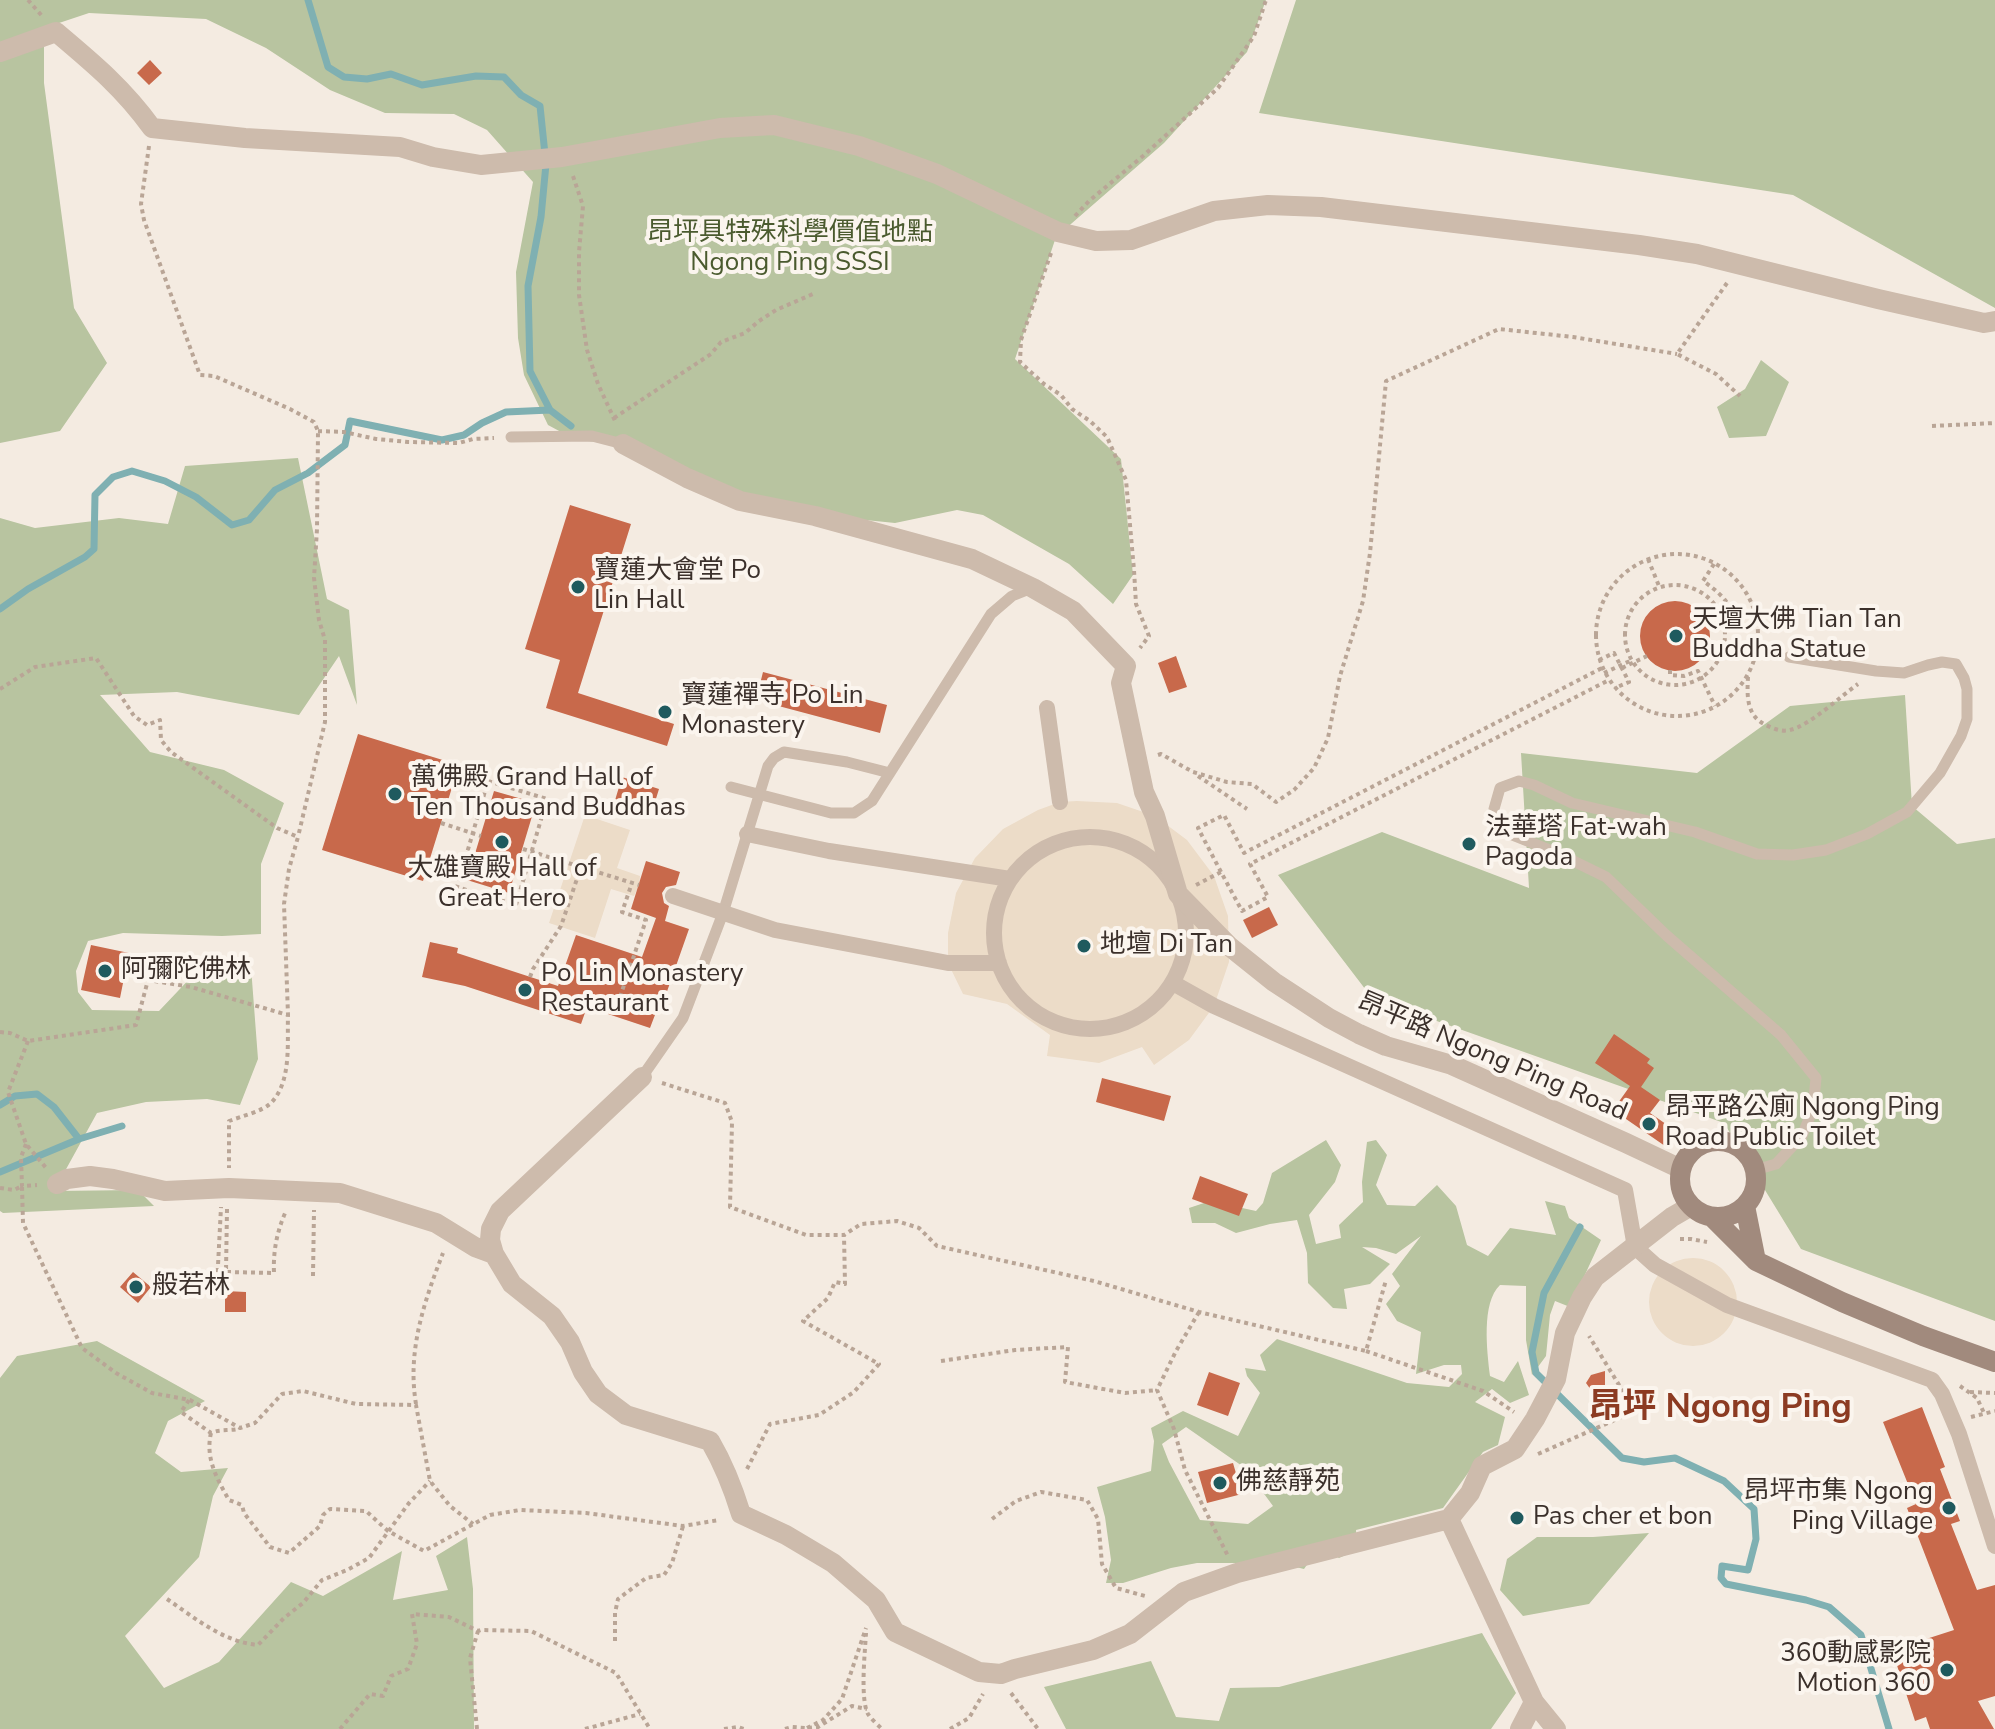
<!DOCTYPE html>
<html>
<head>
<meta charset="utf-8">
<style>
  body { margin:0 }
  canvas { display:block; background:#f4ebe1 }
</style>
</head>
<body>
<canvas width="1995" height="1729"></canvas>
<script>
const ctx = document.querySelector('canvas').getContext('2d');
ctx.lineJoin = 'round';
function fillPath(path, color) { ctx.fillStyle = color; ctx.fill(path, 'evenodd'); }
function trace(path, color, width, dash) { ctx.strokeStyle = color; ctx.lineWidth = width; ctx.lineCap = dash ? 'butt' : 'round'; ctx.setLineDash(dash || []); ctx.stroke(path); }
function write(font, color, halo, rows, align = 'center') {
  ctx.font = font + ' "Nunito Sans","Noto Sans TC",sans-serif'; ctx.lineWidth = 8; ctx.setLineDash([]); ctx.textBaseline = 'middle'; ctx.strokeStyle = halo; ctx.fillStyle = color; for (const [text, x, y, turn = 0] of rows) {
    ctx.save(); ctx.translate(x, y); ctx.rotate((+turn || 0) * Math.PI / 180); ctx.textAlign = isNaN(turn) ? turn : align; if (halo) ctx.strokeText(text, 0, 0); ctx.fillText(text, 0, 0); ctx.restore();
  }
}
fillPath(new Path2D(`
  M0 0H1266L1247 52 1164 143 1056 237 1015 359 1121 459 1133 575 1113 604 1069 564 983 515 957 510 895 523 787 512 639 448 574 439 548 425 524 375 518 338 516 272 533 182 487 130 454 114 385 113 330 90 266 48 206 19 89 13 44 28V83L74 308 107 363 60 431 0 443Z
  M1296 0H1995V308L1793 195 1259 113Z
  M1761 360 1789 382 1766 436 1729 438 1717 407 1745 389Z
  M298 458 327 599 349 610 357 705 339 656 299 715 177 692 100 695 150 752 224 770 284 803 261 864V934L222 936 123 933 88 941 76 971 78 992 92 1010 159 1011 196 972 251 967 258 1059 240 1105 207 1099 146 1102 97 1113 54 1191 138 1190 154 1206 3 1213 0 1211V518L35 528 119 518 168 524 185 466Z
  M1905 695 1912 806 1957 844 1995 838V1321L1801 1249 1724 1123 1372 998 1278 875 1382 832 1529 888 1521 753 1697 773 1790 706Z
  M1326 1140 1341 1165 1335 1182 1309 1215 1316 1244 1341 1238 1339 1225 1363 1202 1362 1182 1367 1142 1376 1140 1387 1155 1376 1185 1387 1205 1415 1206 1437 1185 1456 1206 1467 1245 1488 1256 1510 1228 1556 1235 1545 1201 1565 1206 1569 1218 1601 1240 1570 1307 1555 1301 1550 1315 1546 1356 1532 1375 1526 1340V1286L1500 1285C1481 1303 1487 1351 1490 1376L1504 1382 1518 1361 1529 1395 1510 1403 1492 1389 1475 1402 1505 1417 1498 1445 1483 1452 1443 1508 1356 1530 1357 1550 1339 1558 1320 1546 1304 1569 1263 1559 1251 1563H1197L1171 1568 1123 1583H1106L1111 1560 1105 1517 1097 1487 1151 1471 1154 1441 1151 1428 1183 1411 1238 1436 1260 1393 1247 1376 1245 1368 1266 1371 1260 1355 1277 1339 1407 1383 1449 1387 1462 1374 1461 1365H1444L1416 1374 1421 1332 1397 1321 1386 1304 1400 1286 1392 1274 1421 1236 1396 1254 1376 1248 1362 1247 1390 1264 1370 1284 1344 1289 1347 1309 1333 1308 1308 1283 1307 1253 1297 1220 1270 1224 1236 1233 1215 1223H1192L1189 1208 1210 1201 1256 1211 1263 1203 1272 1173ZM1186 1427 1245 1468 1273 1506 1248 1524 1200 1520 1169 1462 1162 1444Z
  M97 1341 205 1401 168 1421 155 1453 181 1472 228 1468 213 1496 199 1557 125 1636 164 1688 219 1662 291 1582 323 1596 402 1551 393 1600 448 1590 436 1556 467 1537 473 1589 474 1729H0V1378L17 1356Z
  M1649 1533 1589 1604 1523 1616 1500 1590 1507 1559 1537 1537H1593Z
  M1482 1633 1516 1693 1491 1729H1066L1044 1687 1151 1661 1176 1717 1219 1721 1230 1688 1279 1687Z`), '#b8c4a0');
fillPath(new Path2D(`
  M1077 801 1117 803 1155 816 1187 840 1214 876 1228 916 1229 962 1214 1006 1189 1040 1154 1065 1142 1047 1099 1063 1047 1056 1050 1035 1007 1004 963 994 948 963V933L956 893 975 858 1003 829 1038 810 1060 802Z
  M585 815 630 830 617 868 640 876 639 885 634 896 611 889 595 938 549 923Z
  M1649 1302a44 44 0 1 1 88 0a44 44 0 1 1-88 0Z`), '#ecdcc8');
trace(new Path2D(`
  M308 0 328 67 344 77 367 79 391 74 422 85 476 76 504 77 521 95 540 106 546 164 541 217 528 286 530 371 550 410 571 426
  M0 609 28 589 85 557 94 549 95 495 113 477 132 471 165 481 196 497 232 525 249 520 275 490 308 473 345 445 350 421 442 440 464 435 482 423 506 412 550 410
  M0 1105 15 1096 37 1094 54 1107 79 1139
  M0 1172 79 1139 122 1126
  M1580 1227 1544 1293 1532 1352 1536 1373 1622 1458 1644 1462 1675 1458 1724 1481 1754 1509 1756 1539 1748 1570 1722 1566 1721 1578 1726 1584 1806 1600 1829 1607 1861 1635 1889 1729`), '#7fb0b2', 7);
fillPath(new Path2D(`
  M150 60 162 73 149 85 137 73Z
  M570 505 631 524 578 693 674 724 667 746 546 708 560 660 525 649Z
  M1640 636a35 35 0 1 1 70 0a35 35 0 1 1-70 0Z
  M1176 656 1187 687 1169 693 1158 663Z
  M763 672 887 705 880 733 756 700Z
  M358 734 459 765 423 881 322 850Z
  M622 777 659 789 650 818 613 807Z
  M494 791 536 803 509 893 467 880Z
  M646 861 680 872 676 885 666 887 662 893 664 903 669 906 665 921 689 929 664 1000 661 999 650 1028 587 1007 581 1024 465 986 422 977 430 942 458 948 457 953 558 986 576 935 642 957 656 918 631 909Z
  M1269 907 1278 925 1252 938 1243 920Z
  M91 945 129 953 120 998 81 990Z
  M1614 1034 1650 1059 1647 1063 1654 1068 1641 1087 1660 1100 1650 1113 1676 1131 1665 1146 1613 1110 1630 1086 1595 1063Z
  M1102 1078 1171 1096 1164 1121 1096 1102Z
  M1200 1176 1248 1194 1239 1216 1192 1199Z
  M133 1272 151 1287 138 1303 120 1287Z
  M225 1291 246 1292V1312H225Z
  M1605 1371V1386L1596 1397 1586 1383 1591 1375Z
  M1209 1372 1240 1383 1228 1416 1197 1405Z
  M1922 1407 1945 1467 1940 1469 1960 1521 1951 1524 1977 1590 1995 1585V1696L1978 1701 1994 1729H1930L1926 1717 1915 1721 1892 1650 1954 1630 1907 1508 1916 1504 1883 1422Z
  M1233 1463 1242 1494 1207 1503 1198 1472Z`), '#c8694b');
trace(new Path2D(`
  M28 0 42 16
  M149 146 141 204 144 220 200 375 214 376 290 409 314 422 318 431 317 529 314 578 319 620 325 640V722L298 837
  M573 176 583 206 579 252V295L587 350 598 384 616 423
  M1075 216 1089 201 1143 156 1218 88 1254 36 1266 0
  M1051 253 1021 340 1020 362 1044 384 1061 395 1072 409 1090 421 1107 437 1126 480 1134 570 1136 604 1149 636 1140 648
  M1727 283 1677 354 1716 374 1740 396
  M614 418 711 354 721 342 745 333 759 321 776 310 813 294
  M1932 426 1995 423
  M318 431 344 432 376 439 408 442 459 443 473 439 494 438
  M1596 635a81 81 0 1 1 162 0a81 81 0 1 1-162 0Z
  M1648 559 1659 586
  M1714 564 1703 581C1728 598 1739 613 1735 644L1756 648
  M1625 635a50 50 0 1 1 100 0a50 50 0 1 1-100 0Z
  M1599 660 1614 653 1629 682 1615 688
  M1622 668 1647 656
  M1670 670V675L1684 676 1698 671 1715 706
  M1604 673 1632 660
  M1748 677C1747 695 1746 716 1766 725 1774 729 1782 732 1790 730 1809 726 1841 696 1858 684
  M0 689 35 667 96 658 134 716 147 725 160 720 161 740 171 752 277 828 298 837 289 869 284 904 288 1015
  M1158 755 1161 754 1193 772 1227 782 1252 784 1276 802 1294 790 1314 768 1328 738 1340 676 1363 601 1370 553 1386 381 1499 329 1573 337 1677 354
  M1198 776 1247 809
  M488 781 547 799 516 905 457 887Z
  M441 823 481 836
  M523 849 639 885
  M1221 872 1198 828 1224 815 1244 853 1602 668
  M1196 885 1221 872 1242 911 1268 897 1250 864 1609 680
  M530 977 533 969 561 926 581 867
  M620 997 646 920 622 912 632 883
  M0 1032 10 1033 28 1041 136 1025 148 980 191 987 288 1015C287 1043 292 1081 271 1103 261 1112 242 1116 229 1121V1168
  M28 1041 8 1092 26 1144 47 1169
  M662 1083 725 1103 732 1122 730 1207 806 1235H844L861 1224 897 1221 919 1228 937 1246 1094 1281 1199 1312 1366 1351 1386 1280
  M26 1144 21 1157 22 1186 37 1185
  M0 1188 14 1190 22 1186 23 1223 82 1348 116 1373 152 1393 190 1400 240 1428 255 1423 282 1394 303 1391 356 1404 416 1405 430 1481 450 1506 473 1524
  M227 1209 226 1272 274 1273C273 1251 277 1231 286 1211
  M1680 1239H1691L1707 1242
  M313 1276 314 1210
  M199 1291 217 1285 221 1207
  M1199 1312 1176 1351 1157 1390 1174 1429 1185 1470 1228 1556
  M1366 1351 1483 1391 1514 1412
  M941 1361 1015 1350 1068 1347 1065 1382 1125 1393 1157 1390
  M1960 1386 1977 1398 1984 1413
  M1970 1392 1995 1393
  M189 1400 181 1412 211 1433C220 1429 228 1431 238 1429
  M416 1404C407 1351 424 1302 443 1253
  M1971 1417 1995 1411
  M211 1433C205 1458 217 1479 229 1500L242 1505 244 1513 270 1547 289 1553 320 1526 323 1515 330 1509 366 1511 388 1531 424 1551 490 1515 520 1510 586 1513 683 1526 719 1520
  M1538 1454 1635 1411 1589 1336
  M747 1469 770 1424 819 1415 854 1392 879 1364 803 1321 828 1298 835 1282 845 1284 844 1235
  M992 1519 1016 1501 1041 1492 1087 1500 1098 1519 1102 1564 1116 1588 1145 1596
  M167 1599C195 1618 223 1642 258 1645L284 1618 303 1603 322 1580 347 1570 369 1558 409 1503 430 1481
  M866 1633C865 1652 860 1699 868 1714 871 1719 878 1725 882 1729
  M615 1641V1613L618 1599 646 1578 664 1575 672 1563 683 1526
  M1011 1693 1038 1729
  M807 1728 823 1720 842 1699 866 1628
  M808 1728 818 1727 852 1706 867 1709
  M340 1729 370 1694 383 1696 391 1676 408 1669 417 1644 412 1614 449 1617 478 1631 481 1630 531 1631 616 1673 650 1729
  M477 1729 470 1658 478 1631
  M585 1729 640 1714
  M724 1729 738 1727 744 1729
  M785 1729 792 1727 806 1728
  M950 1729 969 1718 983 1694`), '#b9a596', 4, [4, 4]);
trace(new Path2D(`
  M511 437 592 436 623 444
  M731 787 831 813H854L872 801 991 614 1012 596 1032 588
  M642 1077 683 1018 723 913 768 766 774 758 784 752 847 762 890 773
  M1755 1170 1776 1164 1802 1136 1813 1109 1816 1078 1781 1035 1666 935 1606 877 1555 852 1512 835 1497 827 1494 809 1500 788 1519 781 1534 785 1572 803 1695 832 1757 854 1793 855 1826 850 1867 834 1907 812 1940 773 1961 736 1967 719V689L1964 678 1956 664 1942 662 1928 665 1904 673 1876 671 1789 657`), '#cdbbac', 11);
trace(new Path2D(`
  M1047 708 1060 802
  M747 834 829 851 1010 879
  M994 933a96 96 0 1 1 192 0a96 96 0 1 1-192 0Z
  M673 896 775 930 948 963H999
  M1173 983 1214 1006 1625 1190 1635 1247 1655 1265 1727 1305 1932 1380 1942 1394 1959 1434 1995 1546`), '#cdbbac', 16);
trace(new Path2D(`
  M0 52 56 32C94 64 123 88 152 128L245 138 400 147 433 157 481 165 562 157 720 128 774 125 859 146 937 174 1058 232 1096 241 1131 240 1214 211 1268 205 1321 207 1639 245 1697 254 1878 299 1984 323 1995 321
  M623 444 687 478 740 501 815 516 972 559 1033 588 1073 611 1126 666 1121 683 1144 792 1155 816 1178 894 1229 946 1274 982 1329 1018 1359 1034 1386 1046 1452 1065 1626 1143 1681 1169
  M642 1077 500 1211 491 1229 490 1240 494 1254 512 1284 552 1316 570 1342 583 1372 598 1394 626 1415 710 1441C724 1465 733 1488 741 1514L786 1535 833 1563 876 1600 895 1632 979 1672 1001 1674 1015 1669 1093 1650 1130 1634 1184 1592 1237 1573 1449 1519 1534 1702 1520 1729
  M57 1184 67 1179 90 1176 113 1179 165 1191 229 1188 340 1193 436 1223 475 1247 494 1254
  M1449 1519 1470 1493 1482 1466 1515 1449 1535 1419 1556 1379 1565 1333 1582 1297 1595 1277 1672 1217 1691 1206
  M1534 1702 1556 1729`), '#cdbbac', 20);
trace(new Path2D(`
  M1680 1179a38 38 0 1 1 76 0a38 38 0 1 1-76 0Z
  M1745 1206 1756 1261
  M1712 1217 1756 1261 1842 1302 1923 1336 1995 1362`), '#a18a7d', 20);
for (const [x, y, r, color] of [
  [578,587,8,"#1f5a5e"],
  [1676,636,8,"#1f5a5e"],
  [665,712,8,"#1f5a5e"],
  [395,794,8,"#1f5a5e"],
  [502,842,8,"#1f5a5e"],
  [1469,844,8,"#1f5a5e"],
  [1084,946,8,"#1f5a5e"],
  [105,971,8,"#1f5a5e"],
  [525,990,8,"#1f5a5e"],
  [1649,1124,8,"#1f5a5e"],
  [136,1287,8,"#1f5a5e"],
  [1220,1483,8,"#1f5a5e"],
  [1949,1508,8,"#1f5a5e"],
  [1517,1518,8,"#1f5a5e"],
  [1947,1670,8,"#1f5a5e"]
]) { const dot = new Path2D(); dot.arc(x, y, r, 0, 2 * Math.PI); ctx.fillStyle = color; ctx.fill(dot); trace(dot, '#fbf5ee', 3); }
write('26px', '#4a5a2e', '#fbf5ee', [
  ["昂坪具特殊科學價值地點",790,234],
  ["Ngong Ping SSSI",790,264]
]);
write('26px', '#3b302b', '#fbf5ee', [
  ["寶蓮大會堂 Po",594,572],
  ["Lin Hall",594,602],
  ["天壇大佛 Tian Tan",1692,621],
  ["Buddha Statue",1692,651],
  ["寶蓮禪寺 Po Lin",681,697],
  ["Monastery",681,727],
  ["萬佛殿 Grand Hall of",411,779],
  ["Ten Thousand Buddhas",411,809],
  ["法華塔 Fat-wah",1485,829],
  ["Pagoda",1485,859],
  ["大雄寶殿 Hall of",502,870,"center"],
  ["Great Hero",502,900,"center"],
  ["地壇 Di Tan",1100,946],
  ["阿彌陀佛林",121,971],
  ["Po Lin Monastery",541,975],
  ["Restaurant",541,1005],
  ["昂平路公廁 Ngong Ping",1665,1109],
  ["Road Public Toilet",1665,1139],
  ["般若林",152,1287],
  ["佛慈靜苑",1236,1483],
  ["昂坪市集 Ngong",1933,1493,"right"],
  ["Ping Village",1933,1523,"right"],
  ["Pas cher et bon",1533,1518],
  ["360動感影院",1931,1655,"right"],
  ["Motion 360",1931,1685,"right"]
], 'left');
write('26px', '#3b302b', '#fbf5ee', [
  ["昂平路 Ngong Ping Road",1492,1058,23]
]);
write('bold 34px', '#8c3b22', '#fbf5ee', [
  ["昂坪 Ngong Ping",1720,1409]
]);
</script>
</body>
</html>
